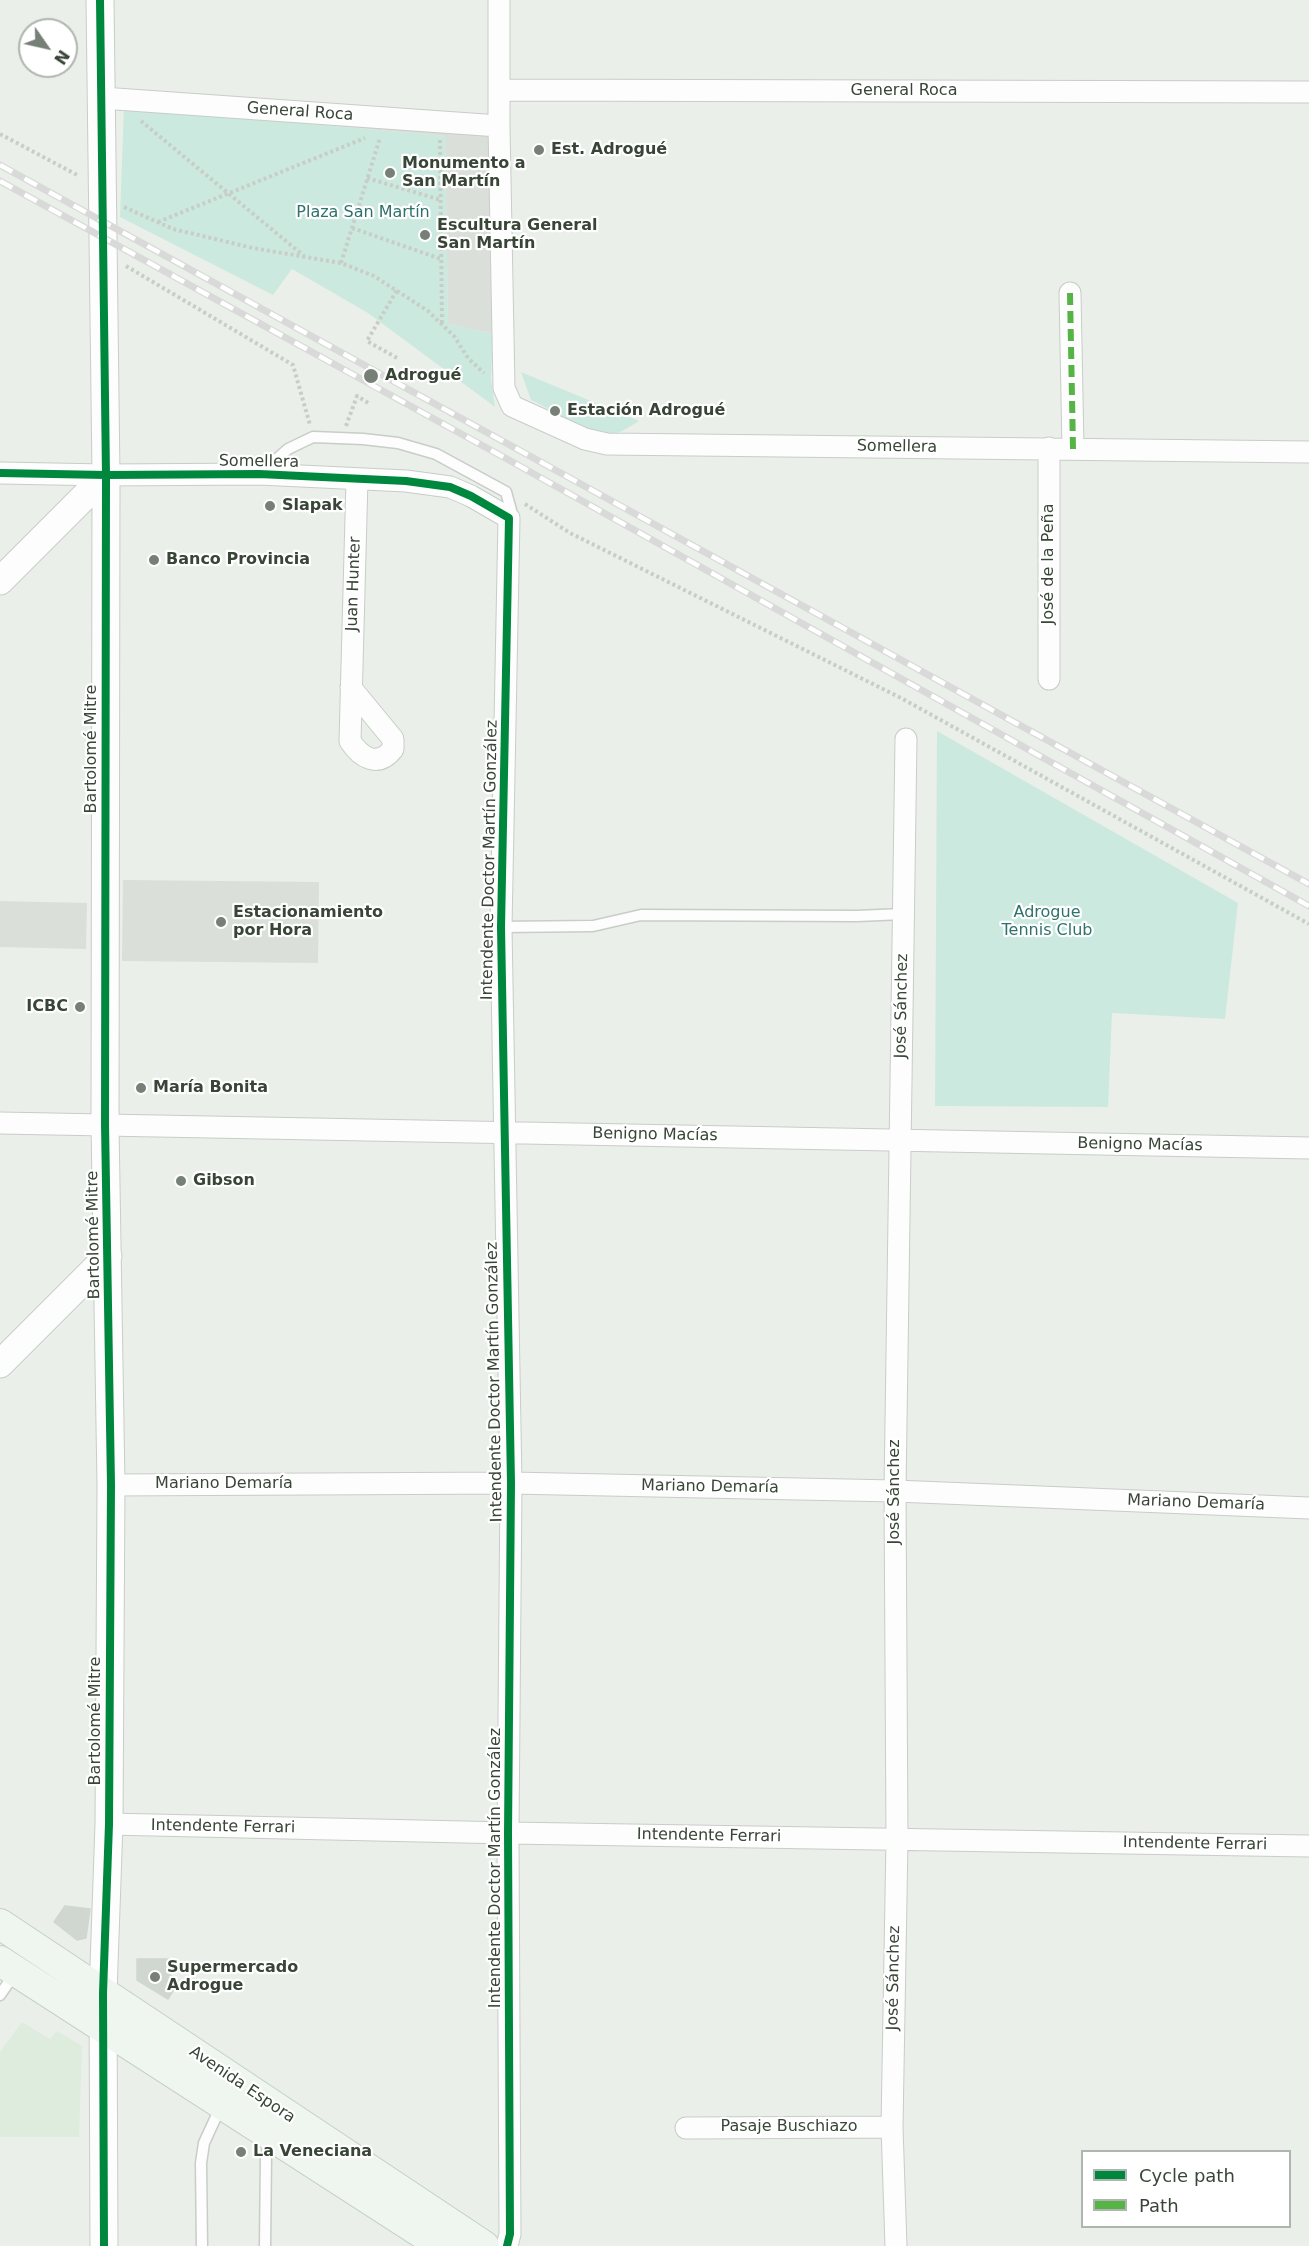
<!DOCTYPE html>
<html>
<head>
<meta charset="utf-8">
<style>
  body { margin:0 }
  #map { position:relative; width:1309px; height:2246px; overflow:hidden; background:#eaefea; font-family:"DejaVu Sans",sans-serif }
  canvas { display:block }
  .legend { position:absolute; left:1081px; top:2150px; width:210px; height:78px; box-sizing:border-box; background:#fff; border:2px solid #afb5af; margin:0; padding:8px 10px; list-style:none; font-size:18px; color:#384537 }
  .legend li { display:flex; align-items:center; gap:12px; height:30px }
  .legend b { width:30px; border:2px solid #afb5af }
  .north { position:absolute; left:18px; top:18px; width:60px; height:60px; box-sizing:border-box; background:#fff; border:2px solid #afb5af; border-radius:50%; rotate:124deg; font-size:16px; font-weight:700; line-height:24px; text-align:center; color:#384537 }
  .north::after { content:''; display:block; margin:auto; width:21px; height:27px; background:#768076; clip-path:polygon(50% 0,100% 100%,50% 72%,0 100%) }
</style>
</head>
<body>
<div id="map">
<canvas width="1309" height="2246"></canvas>
<ul class="legend">
<li><b style="height:8px;background:#00873e"></b>Cycle path</li>
<li><b style="height:8px;background:#56b346"></b>Path</li>
</ul>
<div class="north">N</div>
</div>
<script>
const ctx = document.querySelector('canvas').getContext('2d');
ctx.lineJoin = 'round';
function fillPath(path, color) { ctx.fillStyle = color; ctx.fill(path, 'evenodd'); }
function trace(path, color, width, dash) { ctx.strokeStyle = color; ctx.lineWidth = width; ctx.lineCap = dash ? 'butt' : 'round'; ctx.setLineDash(dash || []); ctx.stroke(path); }
function write(font, color, halo, rows, align = 'center') {
  ctx.font = font + ' "DejaVu Sans",sans-serif'; ctx.lineWidth = 4.5; ctx.setLineDash([]); ctx.textBaseline = 'middle'; ctx.strokeStyle = halo; ctx.fillStyle = color; for (const [text, x, y, turn = 0] of rows) {
    ctx.save(); ctx.translate(x, y); ctx.rotate((+turn || 0) * Math.PI / 180); ctx.textAlign = isNaN(turn) ? turn : align; if (halo) ctx.strokeText(text, 0, 0); ctx.fillText(text, 0, 0); ctx.restore();
  }
}
fillPath(new Path2D(`
  M22 2022 50 2039 57 2031 82 2046 79 2137H0V2052Z`), '#ddecdd');
fillPath(new Path2D(`
  M124 107 445 136 448 324 493 334 491 379 495 407 368 313 292 269 273 295 120 217Z
  M521 372 639 421C632 425 622 433 614 433 586 435 555 411 531 400Z
  M937 731 1238 903 1225 1019 1112 1013 1108 1107 935 1106Z`), '#cce9df');
fillPath(new Path2D(`
  M124 107 499 126 493 334 448 324 445 136Z
  M123 880 319 882 318 963 122 961Z
  M0 901 87 903 86 949 0 947Z`), '#dadfda');
const building = new Path2D(`
  M65 1906 90 1909 86 1938 77 1940 54 1922Z
  M137 1959H169V1974L179 1981 168 1999 137 1980Z`);
fillPath(building, '#d0d6d0');
trace(building, '#d0d7d0', 1.5);
const service = new Path2D(`
  M262 472 288 449 313 437 363 439 398 443 436 454 506 492 511 510 509 518
  M501 927 593 926 641 915 857 916 903 914
  M0 1995 15 1973
  M202 2246 201 2163 204 2143 221 2106
  M265 2246 266 2155 272 2139`);
const minor = new Path2D(`
  M499 0V126L504 388 512 406 585 439 607 444 1309 452
  M500 90 1309 92
  M102 98 499 126
  M1070 293 1073 449
  M1049 448V679
  M0 473 106 475 259 474 406 481 450 487 471 496 509 518 501 927 511 1483 508 1833 510 2234 507 2246
  M351 688 393 739V749C378 768 361 758 350 741L357 479
  M0 1123 1309 1148
  M111 1485 511 1483 895 1491 1309 1508
  M109 1824 508 1833 1309 1846
  M686 2128 892 2127
  M896 2246 892 2127 897 1840 895 1491 906 739`);
const tertiary = new Path2D(`
  M100 0 106 475 105 1124 111 1485 109 1824 103 1993 104 2246
  M0 581 106 475
  M0 1364 108 1256`);
const secondary = new Path2D(`
  M0 1924 484 2246
  M0 1961 442 2246`);
trace(service, '#c8cdc8', 13);
trace(minor, '#c8cdc8', 23);
trace(tertiary, '#c8cdc8', 29);
trace(secondary, '#c3d0c3', 32);
trace(new Path2D(`
  M141 121 304 256
  M0 134 79 176
  M440 140 442 325
  M367 178 441 200
  M124 207 173 229 253 248 341 263 374 276 428 311 454 336 468 358 484 373
  M158 222 365 138
  M352 228 441 259
  M341 263 380 138
  M126 266 293 365 310 425
  M397 358 367 341 397 290
  M346 426 357 396 370 404
  M525 504 570 533 901 698 1309 924`), '#c8cec7', 4, [3, 3]);
trace(service, '#fcfdfc', 10);
trace(minor, '#fcfdfc', 21);
trace(tertiary, '#fcfdfc', 27);
trace(secondary, '#eff5ef', 30);
const rail = new Path2D(`
  M0 165 1309 884
  M0 181 507 459 1309 906`);
trace(rail, '#d8d9d8', 7);
trace(rail, '#fff', 4.5, [14]);
trace(new Path2D(`
  M1070 293 1073 449`), '#56b346', 6, [12, 6]);
trace(new Path2D(`
  M100 0 106 475 105 1124 111 1485 109 1824 103 1993 104 2246
  M0 473 106 475 259 474 406 481 450 487 471 496 509 518 501 927 511 1483 508 1833 510 2234 507 2246`), '#00873e', 8);
for (const [x, y, r, color] of [
  [539,150,6,"#768076"],
  [390,173,6,"#768076"],
  [425,235,6,"#768076"],
  [371,376,8,"#768076"],
  [555,411,6,"#768076"],
  [270,506,6,"#768076"],
  [154,560,6,"#768076"],
  [221,922,6,"#768076"],
  [80,1007,6,"#768076"],
  [141,1088,6,"#768076"],
  [181,1181,6,"#768076"],
  [155,1977,6,"#768076"],
  [241,2152,6,"#768076"]
]) { const dot = new Path2D(); dot.arc(x, y, r, 0, 2 * Math.PI); ctx.fillStyle = color; ctx.fill(dot); trace(dot, '#fff', 2); }
write('16px', '#384537', '#fff', [
  ["General Roca",904,91],
  ["General Roca",300,112,4],
  ["Somellera",897,447,1],
  ["Somellera",259,462,1],
  ["José de la Peña",1049,564,-90],
  ["Juan Hunter",354,584,-88],
  ["Bartolomé Mitre",92,749,-90],
  ["Intendente Doctor Martín González",490,860,-89],
  ["José Sánchez",902,1006,-89],
  ["Benigno Macías",655,1135,1],
  ["Benigno Macías",1140,1145,1],
  ["Bartolomé Mitre",94,1235,-91],
  ["Intendente Doctor Martín González",495,1382,-91],
  ["Mariano Demaría",224,1484],
  ["Mariano Demaría",710,1487,1],
  ["José Sánchez",895,1492,-90],
  ["Mariano Demaría",1196,1503,2],
  ["Bartolomé Mitre",96,1721,-90],
  ["Intendente Ferrari",223,1827,1],
  ["Intendente Ferrari",709,1836,1],
  ["Intendente Ferrari",1195,1844,1],
  ["Intendente Doctor Martín González",496,1868,-90],
  ["José Sánchez",894,1978,-89],
  ["Avenida Espora",242,2085,34],
  ["Pasaje Buschiazo",789,2127]
]);
write('bold 16px', '#384537', '#fff', [
  ["Est. Adrogué",551,150],
  ["Monumento a",402,164],
  ["San Martín",402,182],
  ["Escultura General",437,226],
  ["San Martín",437,244],
  ["Adrogué",385,376],
  ["Estación Adrogué",567,411],
  ["Slapak",282,506],
  ["Banco Provincia",166,560],
  ["Estacionamiento",233,913],
  ["por Hora",233,931],
  ["ICBC",68,1007,"right"],
  ["María Bonita",153,1088],
  ["Gibson",193,1181],
  ["Supermercado",167,1968],
  ["Adrogue",167,1986],
  ["La Veneciana",253,2152]
], 'left');
write('16px', '#2e726b', '#fff', [
  ["Plaza San Martín",363,213],
  ["Adrogue",1047,913],
  ["Tennis Club",1047,931]
]);
</script>
</body>
</html>
